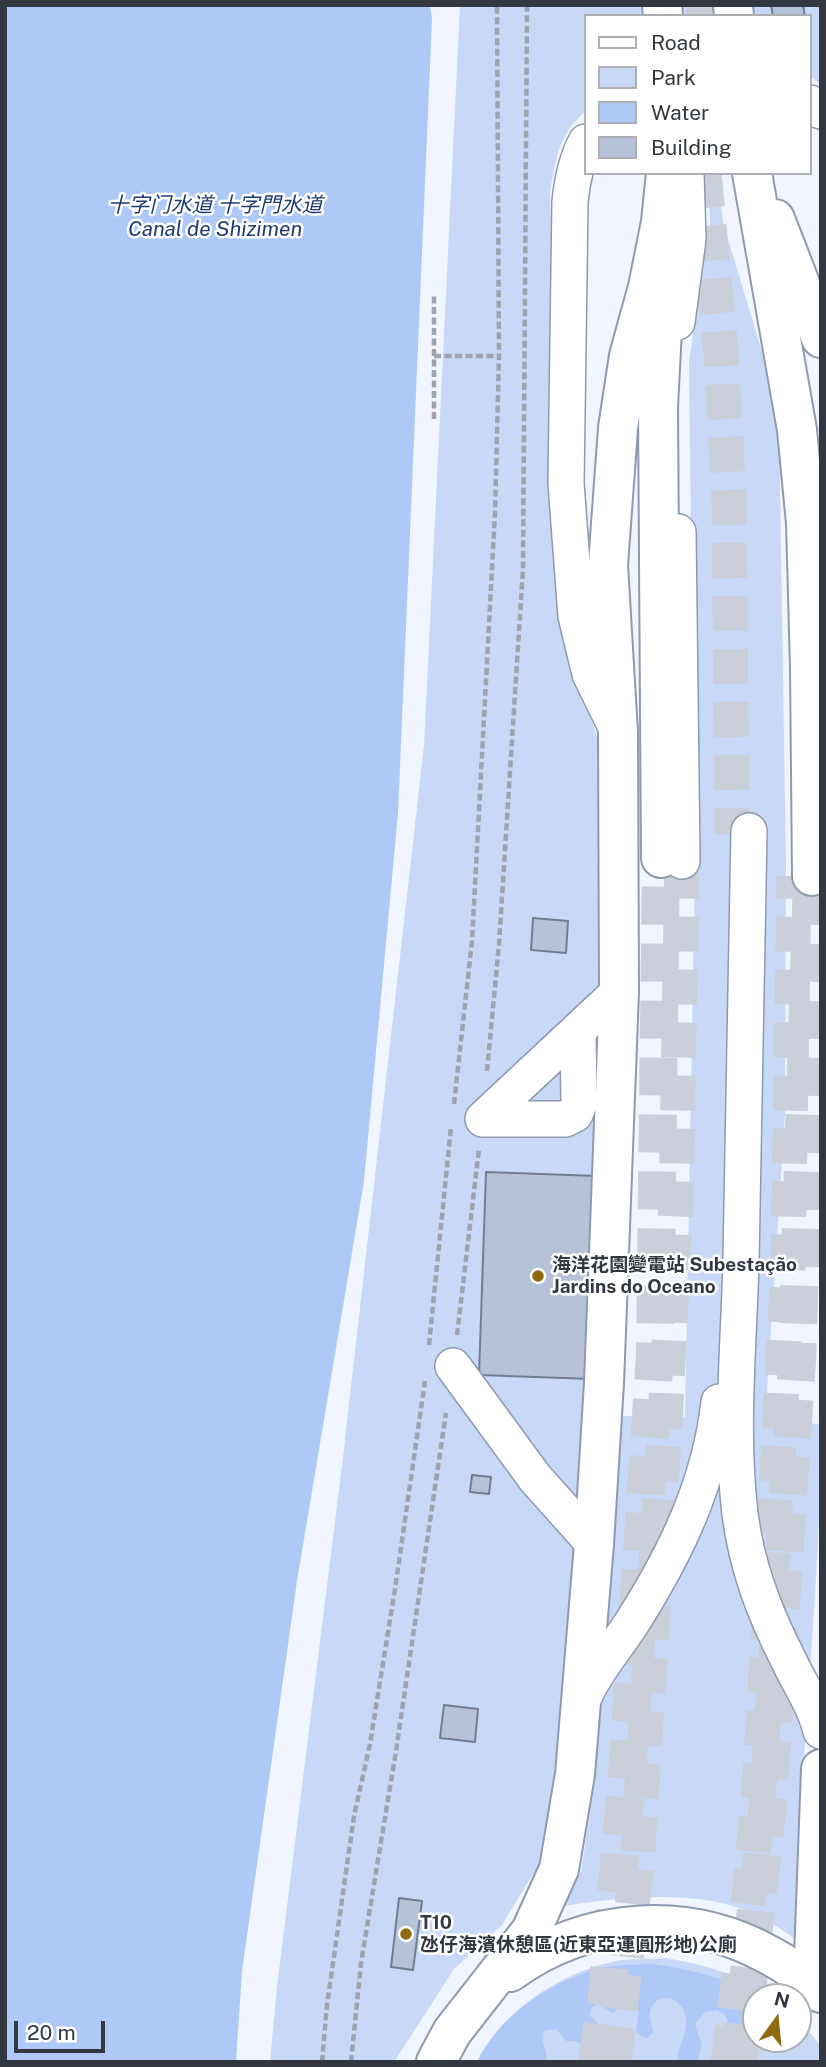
<!DOCTYPE html>
<html>
<head>
<meta charset="utf-8">
<style>
  body { margin:0 }
  #map { position:relative; width:826px; height:2067px; overflow:hidden; background:#f0f5ff; font-family:"Public Sans",sans-serif }
  canvas { display:block }
  .frame { position:absolute; inset:0; border:7px solid #323740; pointer-events:none }
  .legend { position:absolute; left:584px; top:14px; width:228px; height:161px; box-sizing:border-box; background:#fff; border:2px solid #adafb3; margin:0; padding:9px 12px; list-style:none; font-size:21px; color:#323740 }
  .legend li { display:flex; align-items:center; gap:14px; height:35px }
  .legend b { width:35px; border:2px solid #adafb3 }
  .north { position:absolute; left:742px; top:1983px; width:70px; height:70px; box-sizing:border-box; background:#fff; border:2px solid #adafb3; border-radius:50%; rotate:15deg; font-size:19px; font-weight:700; line-height:28px; text-align:center; color:#323740 }
  .north::after { content:''; display:block; margin:auto; width:24px; height:32px; background:#916a10; clip-path:polygon(50% 0,100% 100%,50% 72%,0 100%) }
  .scale { position:absolute; left:14px; top:2021px; width:91px; height:32px; box-sizing:border-box; border:4px solid #323740; border-top:0; padding-left:9px; font-size:21px; line-height:24px; white-space:nowrap; color:#323740; -webkit-text-stroke:5px #fff; paint-order:stroke }
</style>
</head>
<body>
<div id="map">
<canvas width="826" height="2067"></canvas>
<div class="frame"></div>
<ul class="legend">
<li><b style="height:9px;background:#fff"></b>Road</li>
<li><b style="height:19px;background:#c8d9f7"></b>Park</li>
<li><b style="height:19px;background:#aec9f8"></b>Water</li>
<li><b style="height:19px;background:#b5c2d8"></b>Building</li>
</ul>
<div class="north">N</div>
<div class="scale">20 m</div>
</div>
<script>
const ctx = document.querySelector('canvas').getContext('2d');
ctx.lineJoin = 'round';
function fillPath(path, color) { ctx.fillStyle = color; ctx.fill(path, 'evenodd'); }
function trace(path, color, width, dash) { ctx.strokeStyle = color; ctx.lineWidth = width; ctx.lineCap = dash ? 'butt' : 'round'; ctx.setLineDash(dash || []); ctx.stroke(path); }
function write(font, color, halo, rows, align = 'center') {
  ctx.font = font + ' "Public Sans","Noto Sans SC",sans-serif'; ctx.lineWidth = 5; ctx.setLineDash([]); ctx.textBaseline = 'middle'; ctx.strokeStyle = halo; ctx.fillStyle = color; for (const [text, x, y, turn = 0] of rows) {
    ctx.save(); ctx.translate(x, y); ctx.rotate((+turn || 0) * Math.PI / 180); ctx.textAlign = isNaN(turn) ? turn : align; if (halo) ctx.strokeText(text, 0, 0); ctx.fillText(text, 0, 0); ctx.restore();
  }
}
fillPath(new Path2D(`
  M460 5H821V85L810 76V16H586V111C559 133 556 158 550 191L557 536 568 646 598 740 600 984 578 1562 557 1758 542 1859 502 1925 454 1969 394 2062H270L277 1987 343 1457 424 746Z
  M708 173H718L723 222 762 352 779 426 786 866 785 1115 765 1421 821 1424C821 1596 798 1767 796 1939 784 1932 772 1922 759 1916 701 1888 626 1897 563 1906L581 1871 589 1820 622 1416 685 1417 695 870 689 361 710 223Z
  M666 1958C708 1966 736 1973 772 1997H756V2039H798V2019L821 2046V2062H477C501 2010 567 1968 623 1960 637 1958 652 1959 666 1958Z`), '#c8d9f7');
fillPath(new Path2D(`
  M5 5H430L432 19 398 813 364 1181 297 1581 242 1971 236 2062H5Z
  M653 1964C690 1970 725 1976 757 1997L756 2029 745 2026 737 2035 733 2036 727 2030C729 2019 727 2014 716 2010L705 2012 695 2024 702 2045 697 2061 679 2062C674 2045 694 2031 683 2009 675 1994 655 1994 650 2011 648 2019 653 2025 653 2032L647 2038 643 2037 636 2032 639 2011 632 2002 622 2004 613 2013 598 2004 592 2007 589 2015C608 2033 603 2028 587 2045L595 2062H577C585 2048 584 2040 566 2041L556 2029 544 2031C539 2043 550 2051 545 2062H477C500 2017 546 1984 594 1970 612 1964 634 1965 653 1964Z`), '#aec9f8');
const building = new Path2D(`
  M771 5H803L805 16H773Z
  M533 918 568 921 566 953 531 950Z
  M486 1172 597 1176 591 1379 479 1375Z
  M472 1475 491 1477 489 1494 470 1492Z
  M444 1705 478 1709 475 1742 440 1738Z
  M399 1898 422 1901 413 1970 391 1967Z`);
fillPath(building, '#b5c2d8');
trace(building, '#717d91', 2);
trace(new Path2D(`
  M704 5 705 16
  M704 173 721 353 729 499 732 834
  M614 2062 637 1864 665 1423 676 1201 682 861
  M728 2062 750 1889 760 1776 774 1532 788 1269 794 876`), '#cacfd9', 35, [35, 18]);
trace(new Path2D(`
  M597 2062 607 1995 627 1777 655 1354 661 858
  M739 2062 768 1802 797 1361 812 876`), '#cacfd9', 38, [38, 19]);
const minor = new Path2D(`
  M810 103 821 111
  M586 142C576 161 572 181 570 202L566 483 576 616 590 674 617 729
  M677 322 688 239 686 173
  M678 532 682 861
  M749 831C747 974 744 1117 741 1260 739 1344 730 1430 740 1514 747 1567 764 1612 788 1659 799 1683 815 1705 821 1731
  M483 1119 619 992
  M483 1119H565L575 1114 579 1104 578 1030
  M453 1366 535 1478 594 1544
  M581 1704C593 1673 615 1649 633 1621 676 1553 710 1483 719 1402`);
const major = new Path2D(`
  M662 5 663 16
  M733 5 734 16
  M752 173 797 430 806 523 810 667 812 876
  M775 219 821 338
  M661 858 658 407 662 329 670 287
  M510 1972C586 1917 686 1909 769 1955 788 1965 806 1978 821 1993
  M813 1985 821 1769
  M436 2062 452 2032 531 1931 559 1869 575 1774 594 1544 604 1383 619 992 618 733 608 565 618 428 629 356 648 287 661 222 666 173`);
trace(minor, '#8e9aaf', 38);
trace(major, '#8e9aaf', 42);
trace(new Path2D(`
  M434 356H499
  M434 419V293
  M487 1071 499 944 523 569 527 5
  M454 1104 472 941 495 513 499 356 497 5
  M457 1335 479 1149
  M429 1345 451 1127
  M322 2062 327 2005 354 1816 370 1744 395 1589 425 1381
  M351 2062 361 1963 396 1751 446 1413`), '#9ea3ad', 4.5, [7, 3.5]);
trace(minor, '#fff', 35);
trace(major, '#fff', 38);
for (const [x, y, r, color] of [
  [538,1276,7,"#916a10"],
  [406,1934,7,"#916a10"]
]) { const dot = new Path2D(); dot.arc(x, y, r, 0, 2 * Math.PI); ctx.fillStyle = color; ctx.fill(dot); trace(dot, '#fff', 2.5); }
write('bold 19px', '#323740', '#fff', [
  ["海洋花園變電站 Subestação",552,1265],
  ["Jardins do Oceano",552,1287],
  ["T10",420,1923],
  ["氹仔海濱休憩區(近東亞運圓形地)公廁",420,1945]
], 'left');
write('italic 21px', '#1d3b72', '#fff', [
  ["十字门水道 十字門水道",215,206],
  ["Canal de Shizimen",215,230]
]);
</script>
</body>
</html>
